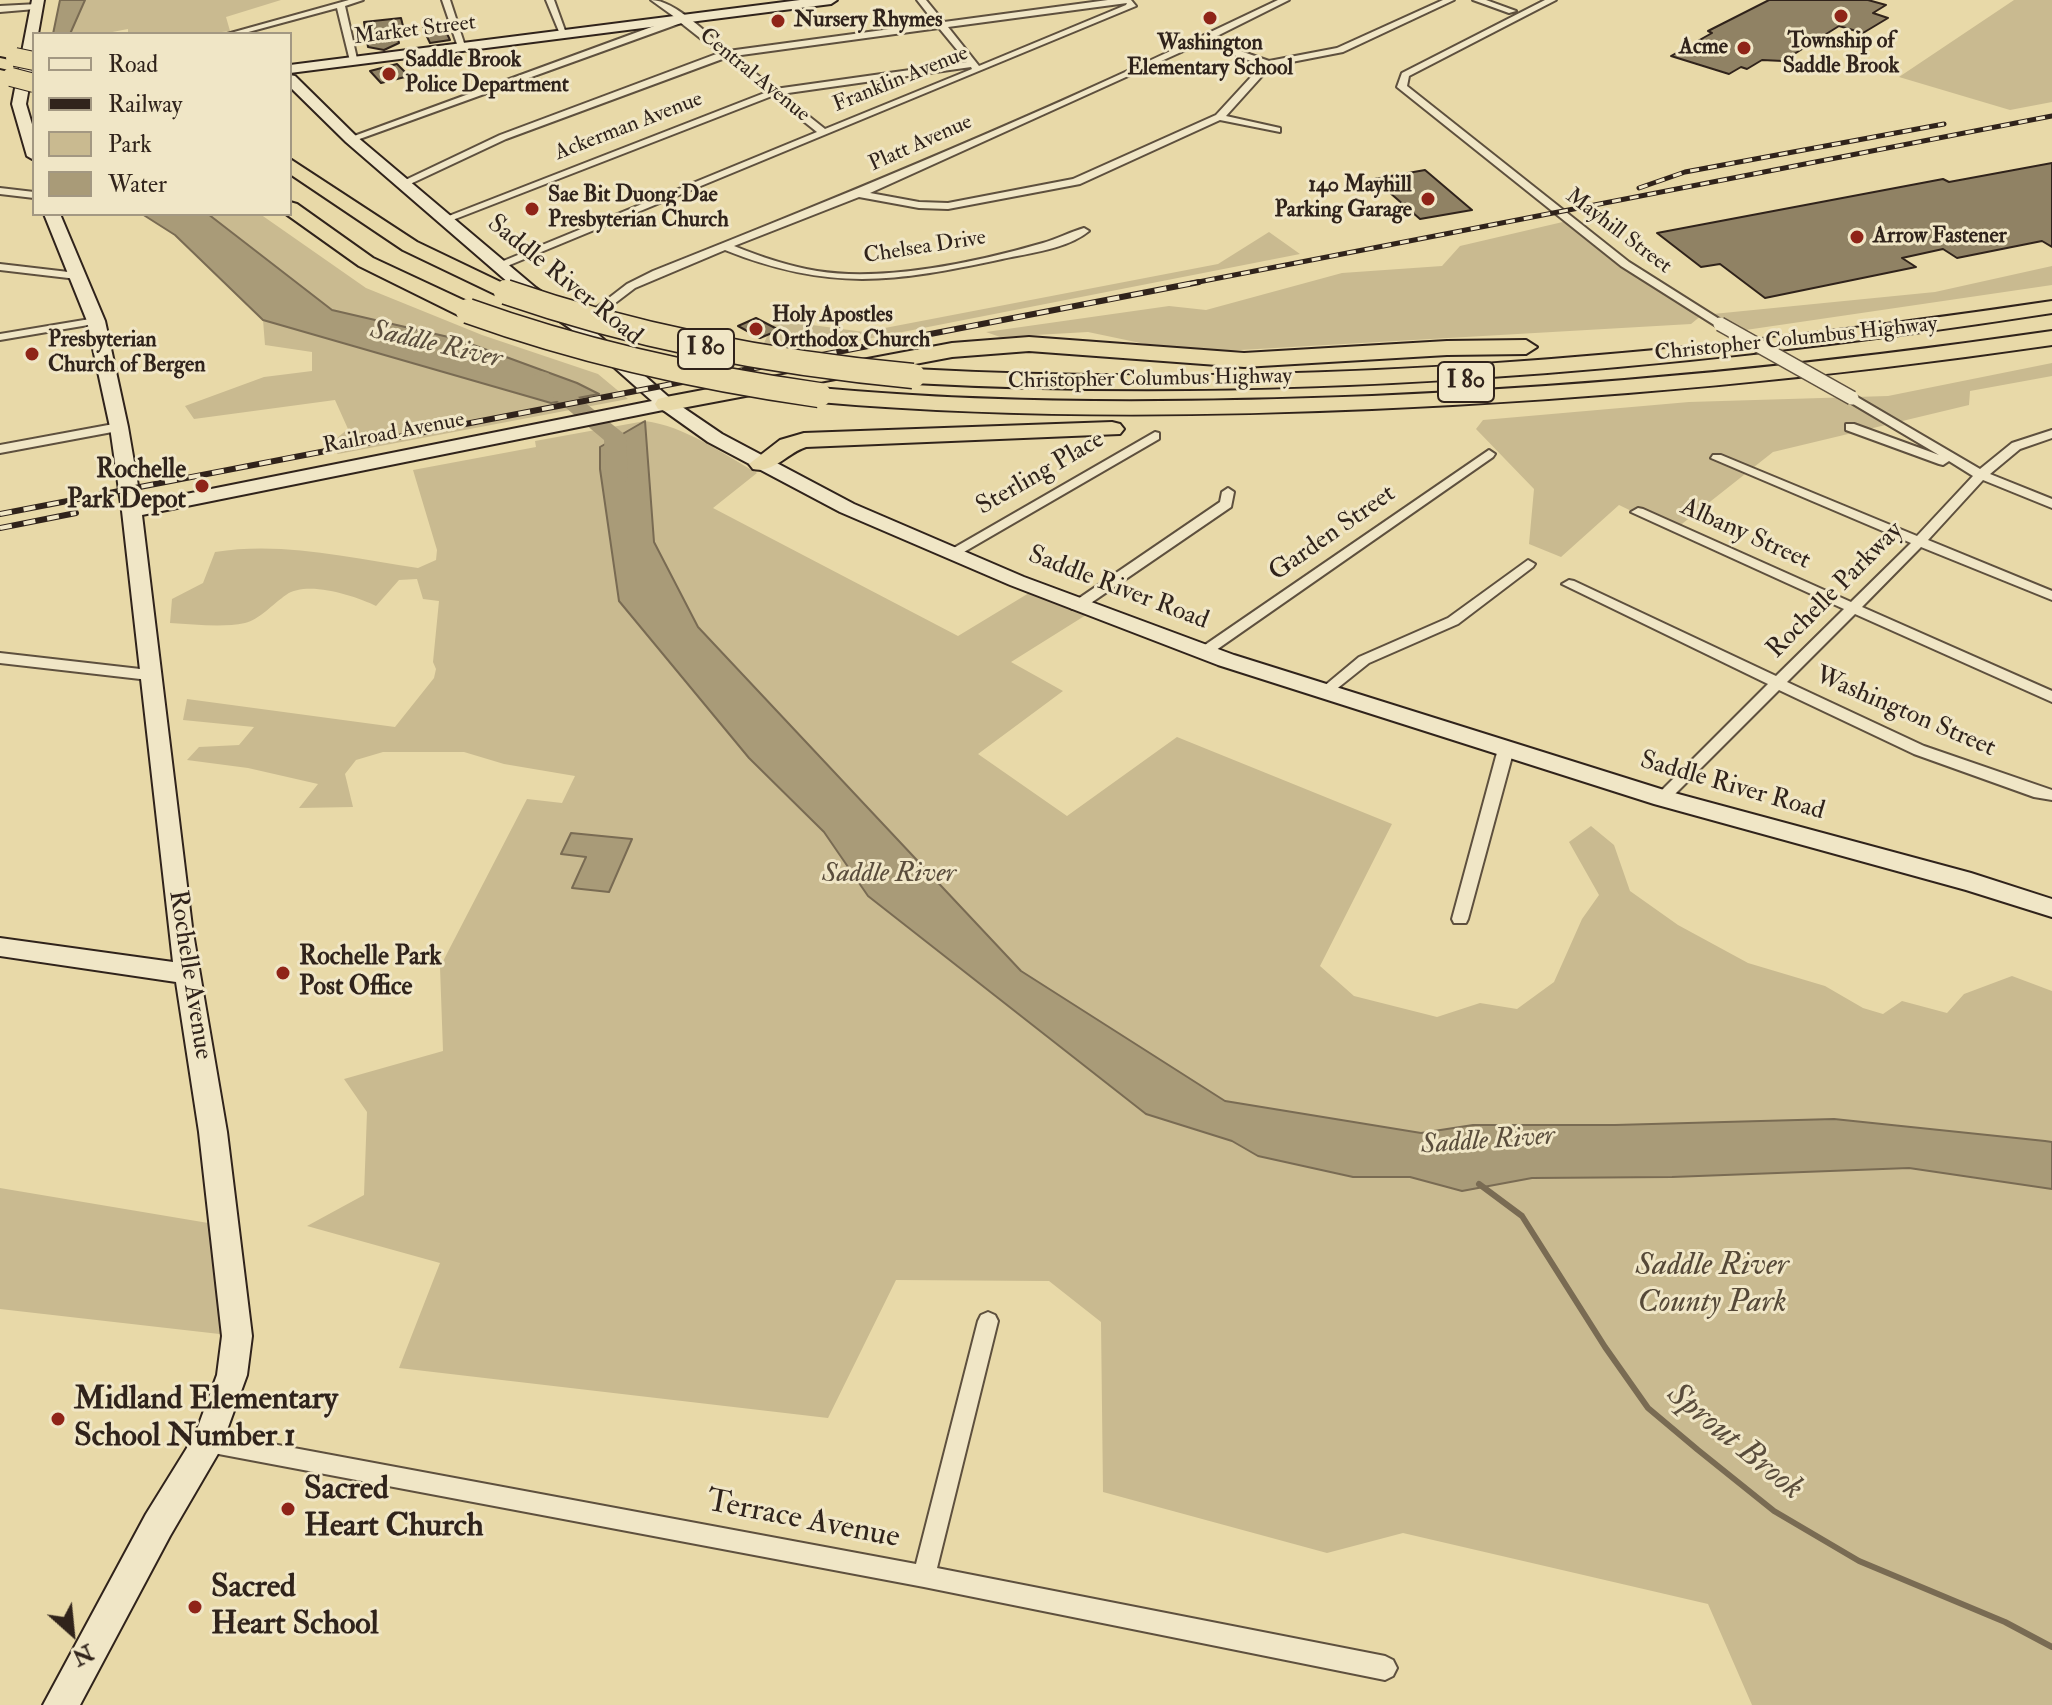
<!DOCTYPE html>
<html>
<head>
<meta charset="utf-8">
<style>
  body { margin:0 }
  #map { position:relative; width:2052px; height:1705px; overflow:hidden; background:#e8d9a8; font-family:"IM FELL Double Pica",serif }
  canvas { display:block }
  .legend { position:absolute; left:32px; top:32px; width:260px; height:184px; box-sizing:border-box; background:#f0e6c6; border:2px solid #a39882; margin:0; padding:10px 14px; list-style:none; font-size:24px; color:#30231b }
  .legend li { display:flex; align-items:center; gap:16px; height:40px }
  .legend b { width:40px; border:2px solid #a39882 }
  .north { position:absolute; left:32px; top:1593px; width:80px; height:80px; -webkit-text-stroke:6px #f0e6c6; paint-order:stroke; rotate:153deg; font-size:22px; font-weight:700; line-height:32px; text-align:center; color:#30231b }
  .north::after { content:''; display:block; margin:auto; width:28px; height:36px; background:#30231b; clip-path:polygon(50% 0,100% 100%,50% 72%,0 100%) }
</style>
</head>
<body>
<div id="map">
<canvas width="2052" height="1705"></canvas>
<ul class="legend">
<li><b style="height:10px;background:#f0e6c6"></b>Road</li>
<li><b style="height:10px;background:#30231b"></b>Railway</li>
<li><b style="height:22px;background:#c9ba90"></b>Park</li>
<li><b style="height:22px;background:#a99b78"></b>Water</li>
</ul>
<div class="north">N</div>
</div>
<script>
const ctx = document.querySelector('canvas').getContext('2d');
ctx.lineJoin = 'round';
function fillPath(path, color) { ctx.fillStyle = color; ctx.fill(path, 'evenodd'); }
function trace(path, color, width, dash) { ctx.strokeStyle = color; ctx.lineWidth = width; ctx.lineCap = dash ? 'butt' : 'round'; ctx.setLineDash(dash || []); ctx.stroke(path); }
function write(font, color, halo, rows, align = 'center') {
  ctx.font = font + ' "IM FELL Double Pica",serif'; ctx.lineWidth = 6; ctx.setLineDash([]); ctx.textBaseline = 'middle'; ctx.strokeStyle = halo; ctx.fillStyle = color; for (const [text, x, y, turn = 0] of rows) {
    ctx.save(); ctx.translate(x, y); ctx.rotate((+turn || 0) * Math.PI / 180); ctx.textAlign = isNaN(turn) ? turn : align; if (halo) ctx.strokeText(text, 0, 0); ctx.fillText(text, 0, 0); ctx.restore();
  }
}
fillPath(new Path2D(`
  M85 0H281L226 17 230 31 205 34H128V29L102 34H70Z
  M2014 0H2052V102L2010 110 1899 77Z
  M208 214H260L366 288 482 335 598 374 628 399 338 454 327 446 348 429 335 400 194 419 185 406 264 377 312 371V352L265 345 263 320 541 393 457 339 332 310Z
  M1567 221 1703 315 1935 292 2052 266V285L1732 332 1702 315 1691 324 1188 353 1088 332 1000 337 986 332 1169 306 1206 310 1342 273 1442 266 1460 246Z
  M1269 232 1300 254 816 349 764 343 775 320 864 332 1218 264Z
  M2052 363V376L1970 391 1969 405 1773 452 1673 531 1619 505 1561 557 1529 544 1534 489 1476 429 1483 420 1689 402 1888 396Z
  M645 421C685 426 723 454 757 473L713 508 958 636 1029 593 1086 615 1011 662 1063 691 978 754 1067 816 1177 737 1392 824 1320 966 1354 996 1437 1017 1480 1003 1517 1009 1554 982 1582 919 1599 895 1569 842 1591 826 1614 845 1630 891 1678 925 1748 963 1825 986 1863 1008 1883 1014 1902 1001 1947 1013 1964 994 2012 976 2052 991V1705H1752L1708 1604 1403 1533 1327 1553 1103 1492 1101 1322 1049 1281 896 1280 828 1418 399 1368 440 1263 307 1226 364 1195 367 1112 344 1079 443 1051 440 967 527 799 562 803 575 776 504 764 464 752H383L356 760 345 774 353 807 299 808 318 784 248 768 187 760 199 747 239 745 254 727 183 720 187 699 395 727 434 678 436 669 433 662 439 601 423 599 417 579 399 580 376 606C355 596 307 580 286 595 274 603 259 620 245 623 221 628 194 624 170 623L172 599 203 583 215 552C282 541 351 558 418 568L436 560 437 550 413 470 536 447 535 441Z
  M0 1188 226 1226 237 1336 0 1309Z`), '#c9ba90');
const water = new Path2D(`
  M60 0H85L70 34H53Z
  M142 214H208L332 310 457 339 577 383 599 394 551 403 263 320 175 235Z
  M645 421 654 542 698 627 1021 971 1225 1101 1421 1133 1473 1125H1615L1834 1119 2045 1141 2052 1142V1189L1909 1168 1672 1177 1532 1178 1462 1191 1410 1177H1353L1258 1156 1232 1141 1146 1114 868 896 824 832 749 758 619 601 600 469V447Z
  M571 833 632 839 609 892 572 888 586 857 561 854Z`);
fillPath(water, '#a99b78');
trace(water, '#796b53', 2);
trace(new Path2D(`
  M1479 1184 1522 1216 1605 1347 1648 1408 1698 1450 1774 1511 1859 1561 2005 1622 2052 1647`), '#796b53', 6);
fillPath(new Path2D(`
  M541 371 548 373 623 433 626 438 628 477 625 482H609L606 477 604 440 534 381 531 377Z`), '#a99b78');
const building = new Path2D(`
  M1769 0H1868L1886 5 1873 13 1888 18 1863 33 1839 26 1783 61 1762 60 1747 69 1741 67 1729 74 1671 56 1712 33 1708 31Z
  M401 18 404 30 396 31 399 43 384 50 368 47 364 22Z
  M443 25 450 40 430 43 423 28Z
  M397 64 409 76 381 83 370 71Z
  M2052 163V247L2042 241 1957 258 1943 249 1902 258 1916 267 1765 298 1720 264 1701 267 1657 233 1943 179 1949 182Z
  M1425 170 1472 210 1420 219 1374 179Z
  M756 318 779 330 760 338 738 326Z`);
fillPath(building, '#908264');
trace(building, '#30231b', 2);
const street = new Path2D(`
  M349 0H363L345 6 358 63 350 61 337 8 241 34H227Z
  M442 0H450L466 49 458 47Z
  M546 0H554L567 36 560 34Z
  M651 0C675 0 709 36 728 51L935 23 917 0H926L944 22 1108 0H1131L1136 6 500 269 495 266 496 264 817 132 772 96 450 221 441 219 767 92 725 58 506 139 408 185 399 183 500 135 719 53 681 23 354 141 346 139 676 18ZM1127 3 1126 5 979 66 948 27ZM939 28 967 62 775 89 734 56ZM971 67 972 69 825 129 781 94Z
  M1278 0H1289L1209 40 1269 61 1337 48 1443 0H1454L1343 52 1271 66 1226 116 1280 128V132L1220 120 1080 184 948 209 919 208 859 197 734 246C761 257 788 266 817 271 885 282 978 262 1043 243 1057 239 1070 232 1084 228L1089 231C1067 249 1030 253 1002 259 895 282 830 292 725 250L635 288 589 323 579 321 627 284 653 271C835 199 1017 124 1194 40L1195 37H1200ZM1201 43 1262 65 1216 115 1073 179 948 203 919 202 870 193Z
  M1473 0H1486L1516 11 1509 13Z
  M1545 0H1556L1409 76 1407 86 1629 262 1724 322V326H1716L1621 266 1397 87 1402 73Z
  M38 4 39 6 35 9 0 12V6Z
  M0 188 34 192V198L0 194Z
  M0 264 77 273 83 276 77 279 0 270Z
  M96 318 102 321 100 323 0 340V334Z
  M1852 394 1980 469 2012 443 2052 430V438L2020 449 1990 474 2052 499V508L1983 480 1928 540 2052 591V600L1921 547 1862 607 2052 691V702L1855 614 1787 682 1924 746 2052 790V800L2034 797 1914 754 1779 690 1667 802 1662 803 1654 798 1768 684 1562 584 1569 580 1574 581 1776 676 1844 609 1631 512 1638 508 1643 509 1851 602 1911 543 1711 458 1713 455H1721L1917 536 1973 476 1949 461 1943 465 1939 464 1846 430V424H1854L1939 455 1848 401V395Z
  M119 423 125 427 123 430 0 453V445Z
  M1155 432 1159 433V439L957 556 952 557 945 553Z
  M1489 450 1495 454 1493 457 1209 655H1199L1197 652 1199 649Z
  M1228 488 1234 492 1231 507 1082 609H1072L1070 606 1072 603 1220 502 1222 492Z
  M1528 560 1535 564 1533 567 1458 624 1369 663 1329 695H1319L1317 692 1359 657 1448 618Z
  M0 653 149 670 156 675 149 680 0 663Z
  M1506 744 1514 749 1468 919 1466 923H1454L1452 919 1498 749Z
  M988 1312 995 1315 998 1321 937 1568 1385 1656 1393 1660 1397 1668 1393 1676 1385 1680 924 1587 208 1452 201 1449 197 1442 201 1435 208 1432 916 1564 978 1321 981 1315Z`);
const secondary = new Path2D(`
  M32 0H44L38 34H34V59L26 104 34 131V160L27 156 12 104Z
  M800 0H837L831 4 290 73V65Z
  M290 75 295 76 356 136 536 288 583 321 672 400 722 434 854 504 1024 577 1234 655 1667 791 1971 873 2052 899V917L1966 890 1654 804 1218 665 1010 585 840 512 708 442 663 410 142 515 192 927 227 1132 252 1336 247 1375 219 1452 170 1536 80 1705H43L146 1514 195 1435 217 1375 222 1336 199 1132 176 982 0 956V938L173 962 122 511 110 427 87 321 44 214H60L105 321 128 427 141 503 652 401 571 329 524 296 346 142 290 87Z`);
const highway = new Path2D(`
  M0 58 19 62 22 66 13 71 0 68Z
  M290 159 417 242 513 288 516 292 506 298 499 296 403 250 290 174Z
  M290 202 297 204 373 258 476 306 479 311 476 316H460L359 266 286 214H290Z
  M2052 301V313C1677 371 1292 404 913 383L902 376 913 369C1292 390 1677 357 2052 301Z
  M2052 331V345C1826 378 1600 399 1372 409 1187 417 1003 418 819 402L811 400 808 395 811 390 819 388C1003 405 1187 403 1372 396 1600 386 1826 364 2052 331Z
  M1029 337 1244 353 1447 341 1526 340 1537 347 1526 354 1447 355 1244 367 1029 351 952 357 666 411 658 409 655 404 658 399 666 397 952 343Z
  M1112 422 1120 424 1124 429 1120 434 806 447C787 453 773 474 753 469L749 464 780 440 804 433Z`);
trace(street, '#5e503e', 4);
trace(secondary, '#30231b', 4);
trace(highway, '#30231b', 4);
fillPath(street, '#f0e6c6');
fillPath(secondary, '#f0e6c6');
fillPath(highway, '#e8d9a8');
const railFar1 = new Path2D(`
  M1639 188 1685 172 1944 124
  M1188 284 2052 116`);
const rail = new Path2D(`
  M0 514 1199 282
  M0 528 76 513`);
trace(railFar1, '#30231b', 5);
trace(rail, '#30231b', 6);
trace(railFar1, '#f0e6c6', 3, [9]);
trace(rail, '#f0e6c6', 4, [12]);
const streetBridge = new Path2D(`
  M1720 324 1852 398`);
const highwayBridgeFar1 = new Path2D(`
  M15 57 34 61
  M11 77 34 83`);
const highwayBridge = new Path2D(`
  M506 292C639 338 773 363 913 376
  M468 311C582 352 699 378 819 395`);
trace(streetBridge, '#5e503e', 16, []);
trace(highwayBridgeFar1, '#30231b', 20, []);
trace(highwayBridge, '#30231b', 27, []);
trace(streetBridge, '#f0e6c6', 13);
trace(highwayBridgeFar1, '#e8d9a8', 18);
trace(highwayBridge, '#e8d9a8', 24);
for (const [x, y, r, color] of [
  [1841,16,8,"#8f2418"],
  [1210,18,8,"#8f2418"],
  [778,21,8,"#8f2418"],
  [1744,48,8,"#8f2418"],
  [389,74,8,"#8f2418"],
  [1428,199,8,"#8f2418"],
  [532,209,8,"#8f2418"],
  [1857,237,8,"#8f2418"],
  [756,329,8,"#8f2418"],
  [32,354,8,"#8f2418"],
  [202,486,8,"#8f2418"],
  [283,973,8,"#8f2418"],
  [58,1419,8,"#8f2418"],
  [288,1509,8,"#8f2418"],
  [195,1607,8,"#8f2418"]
]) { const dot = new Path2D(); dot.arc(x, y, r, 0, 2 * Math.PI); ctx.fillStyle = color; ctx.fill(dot); trace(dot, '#f0e6c6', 3); }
write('bold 22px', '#30231b', '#f0e6c6', [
  ["Nursery Rhymes",794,21],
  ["Township of",1841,42,"center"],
  ["Saddle Brook",1841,67,"center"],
  ["Washington",1210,44,"center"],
  ["Elementary School",1210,69,"center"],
  ["Acme",1728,48,"right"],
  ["Saddle Brook",405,61],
  ["Police Department",405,86],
  ["140 Mayhill",1412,186,"right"],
  ["Parking Garage",1412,211,"right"],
  ["Sae Bit Duong Dae",548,196],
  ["Presbyterian Church",548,221],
  ["Arrow Fastener",1873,237],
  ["Holy Apostles",772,316],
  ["Orthodox Church",772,341],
  ["Presbyterian",48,341],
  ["Church of Bergen",48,366]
], 'left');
write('22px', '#30231b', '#f0e6c6', [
  ["Market Street",415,31,-7],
  ["Central Avenue",754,76,39],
  ["Franklin Avenue",901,80,-22],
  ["Ackerman Avenue",629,127,-21],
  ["Platt Avenue",921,144,-24],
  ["Mayhill Street",1618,232,37],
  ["Chelsea Drive",925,248,-9],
  ["Christopher Columbus Highway",1796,340,-6],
  ["Christopher Columbus Highway",1150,380,-1],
  ["Railroad Avenue",394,434,-11]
]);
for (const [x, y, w] of [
  [706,349,56],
  [1466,382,56]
]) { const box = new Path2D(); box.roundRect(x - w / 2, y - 20, w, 40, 6); ctx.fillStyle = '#f0e6c6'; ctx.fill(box); trace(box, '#30231b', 2); }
write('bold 24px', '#30231b', null, [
  ["I 80",706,349],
  ["I 80",1466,382]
]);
write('26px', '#30231b', '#f0e6c6', [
  ["Saddle River Road",564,281,39],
  ["Sterling Place",1041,474,-30],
  ["Garden Street",1333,534,-35],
  ["Albany Street",1745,535,24],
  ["Saddle River Road",1118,589,21],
  ["Rochelle Parkway",1836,591,-45],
  ["Washington Street",1905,713,23],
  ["Saddle River Road",1732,787,16],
  ["Rochelle Avenue",189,975,81]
]);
write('bold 26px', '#30231b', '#f0e6c6', [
  ["Rochelle",186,471],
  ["Park Depot",186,501],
  ["Rochelle Park",299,958,"left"],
  ["Post Office",299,988,"left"]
], 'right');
write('italic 28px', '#5a4d3c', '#f0e6c6', [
  ["Saddle River",436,346,13],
  ["Saddle River",889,875],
  ["Saddle River",1488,1142,-4]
]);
write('italic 32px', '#564938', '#f0e6c6', [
  ["Saddle River",1712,1267],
  ["County Park",1712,1304]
]);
write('bold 32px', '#30231b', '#f0e6c6', [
  ["Midland Elementary",74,1401],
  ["School Number 1",74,1438],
  ["Sacred",304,1491],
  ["Heart Church",304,1528],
  ["Sacred",211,1589],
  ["Heart School",211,1626]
], 'left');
write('32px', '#30231b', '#f0e6c6', [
  ["Terrace Avenue",803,1521,11]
]);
write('italic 34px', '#5a4d3c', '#f0e6c6', [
  ["Sprout Brook",1734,1443,39]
]);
</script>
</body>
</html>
